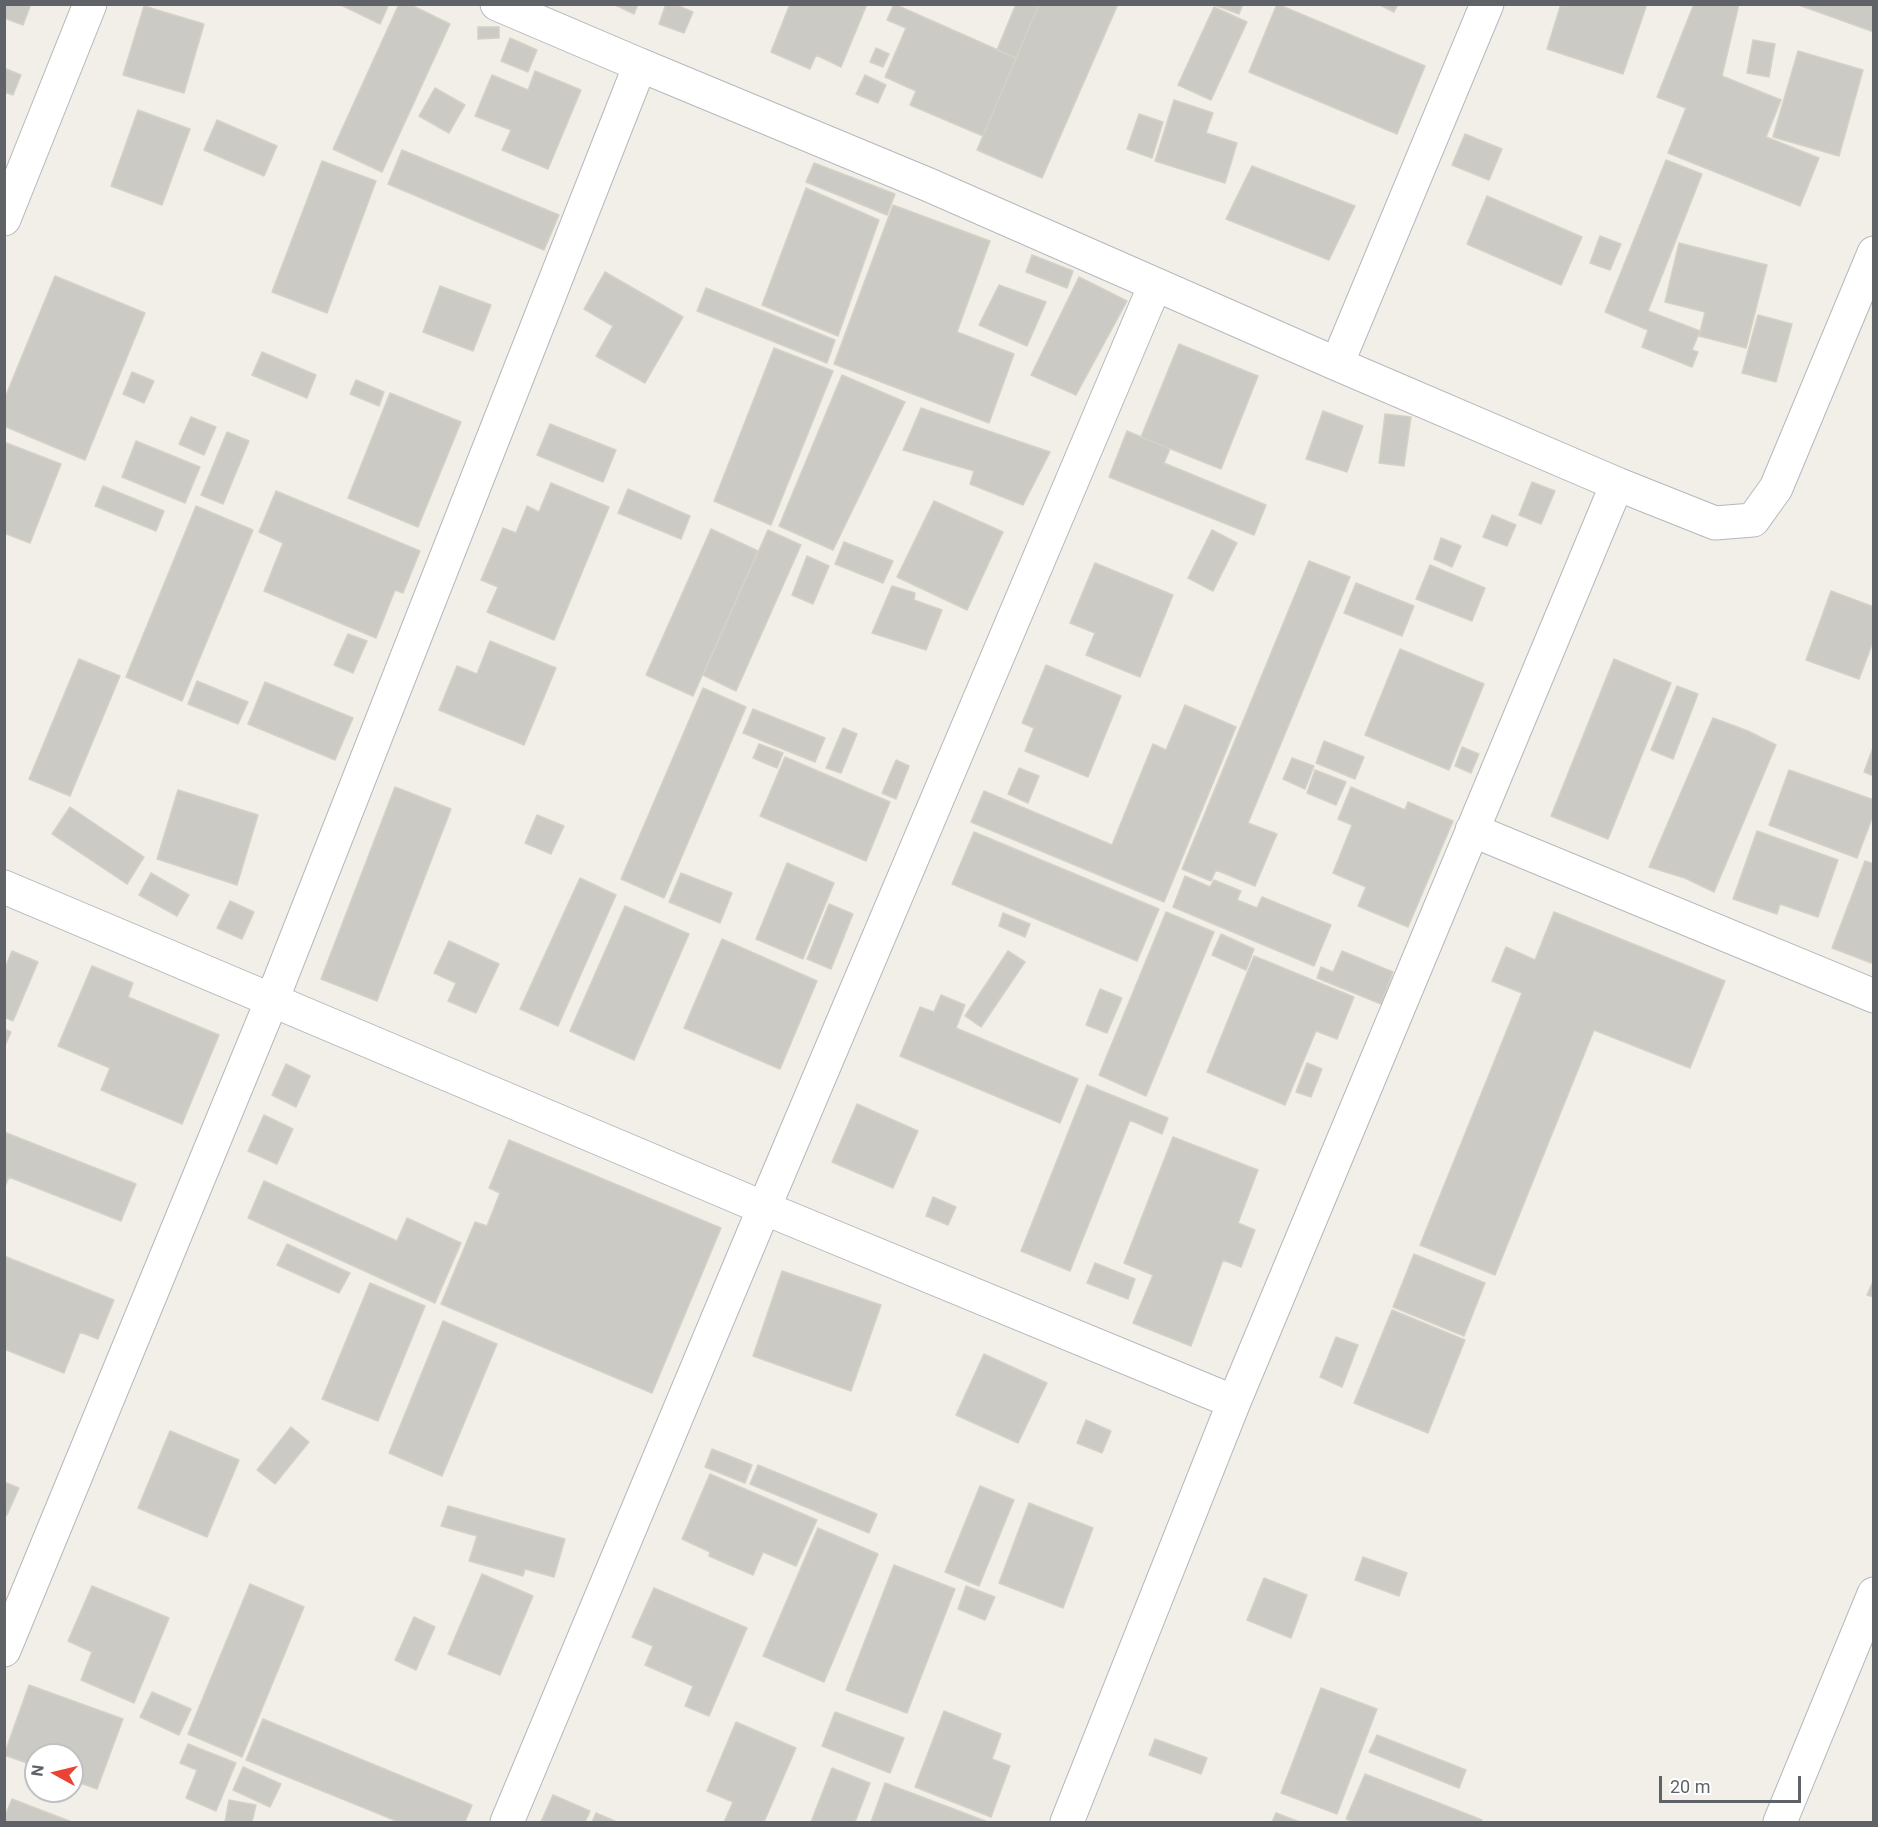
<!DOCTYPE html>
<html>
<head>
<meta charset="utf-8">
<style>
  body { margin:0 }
  #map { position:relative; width:1878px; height:1827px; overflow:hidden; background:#f1efe8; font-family:Roboto,sans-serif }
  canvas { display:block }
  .frame { position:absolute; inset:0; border:6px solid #5f6368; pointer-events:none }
  .north { position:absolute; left:24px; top:1743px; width:60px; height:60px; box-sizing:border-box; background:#fff; border:2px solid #bfc1c3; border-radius:50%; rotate:278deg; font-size:16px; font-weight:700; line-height:24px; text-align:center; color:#5f6368 }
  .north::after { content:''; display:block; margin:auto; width:21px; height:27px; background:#ea4335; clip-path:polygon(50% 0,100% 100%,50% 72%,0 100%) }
  .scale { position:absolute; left:1659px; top:1776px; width:142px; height:27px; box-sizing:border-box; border:3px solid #5f6368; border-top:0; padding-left:8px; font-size:18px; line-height:21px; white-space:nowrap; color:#5f6368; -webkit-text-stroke:4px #fff; paint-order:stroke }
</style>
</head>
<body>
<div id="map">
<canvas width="1878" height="1827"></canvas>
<div class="frame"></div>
<div class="north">N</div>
<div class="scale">20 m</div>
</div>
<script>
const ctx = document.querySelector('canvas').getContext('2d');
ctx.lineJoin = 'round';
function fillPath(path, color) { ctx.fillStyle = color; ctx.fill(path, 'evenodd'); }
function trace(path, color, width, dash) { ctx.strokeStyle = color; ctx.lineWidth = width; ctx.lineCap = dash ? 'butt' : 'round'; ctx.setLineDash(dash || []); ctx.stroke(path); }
const building = new Path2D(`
  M4 4H31L23 25 4 18Z
  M339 4H389L380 24Z
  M399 4H409L450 24 382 172 333 149Z
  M613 4H638L634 14Z
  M666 4H674L693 12 684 33 659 24Z
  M790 4H867L841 67 816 55 810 69 771 52Z
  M894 4 1016 58 983 136 910 105 916 91 885 77 906 28 887 20Z
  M1016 4H1039L1016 58 997 50Z
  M1039 4H1118L1042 178 977 150Z
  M1212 4H1243L1239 14Z
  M1277 4 1425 66 1397 134 1249 72Z
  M1378 4H1398L1394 12Z
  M1561 4H1647L1623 74 1547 49Z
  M1694 4H1739L1722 76 1781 100 1766 137 1819 158 1800 206 1668 153 1686 108 1657 97Z
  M1796 4H1874V32Z
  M144 6 204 24 184 93 123 75Z
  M1214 7 1247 22 1211 100 1178 85Z
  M478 27H499V38L478 39Z
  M510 38 537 50 528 72 501 61Z
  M1753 40 1775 44 1769 77 1747 73Z
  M876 48 889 54 883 67 870 62Z
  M1798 51 1863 70 1839 156 1773 137Z
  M4 68 21 75 13 95 4 92Z
  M535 71 581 90 548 169 502 150 511 130 475 116 492 75 528 90Z
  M865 75 886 85 878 103 856 94Z
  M435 88 465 105 449 133 419 116Z
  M1174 100 1213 113 1206 133 1237 143 1225 183 1155 161Z
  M138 110 190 129 162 205 111 186Z
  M1139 114 1163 122 1152 158 1127 149Z
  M217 120 277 146 264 176 204 150Z
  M1465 134 1502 149 1489 180 1452 165Z
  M402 150 559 215 544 250 388 184Z
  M1666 160 1702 174 1648 311 1700 331 1692 350 1698 352 1692 367 1642 347 1648 330 1605 312Z
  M322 161 376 181 327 313 272 292Z
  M814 163 895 194 887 215 806 182Z
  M1252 166 1355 206 1329 260 1226 219Z
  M806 188 879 220 838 336 762 305Z
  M1487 196 1582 237 1561 285 1467 244Z
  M893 205 990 241 957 332 1014 354 989 423 834 364Z
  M1600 236 1621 244 1610 270 1590 263Z
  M1679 243 1767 265 1746 348 1699 336 1705 312 1665 302Z
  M1032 255 1073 271 1067 288 1026 272Z
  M605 272 683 317 645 383 596 356 613 326 584 309Z
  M55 276 145 313 85 460 4 426V400Z
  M1079 277 1127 301 1076 395 1031 375Z
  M999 285 1046 302 1027 346 979 325Z
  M440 286 491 305 473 351 423 332Z
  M706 288 835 340 827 363 697 311Z
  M1758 315 1792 324 1776 382 1742 373Z
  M1179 344 1258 376 1221 469 1141 437Z
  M774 348 833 371 771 525 714 501Z
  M262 352 316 375 307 398 252 375Z
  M132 372 154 381 144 403 123 394Z
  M842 375 905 402 833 550 779 526Z
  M356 380 384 392 379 406 350 394Z
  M390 393 461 422 418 527 348 498Z
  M921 408 1050 452 1023 505 970 484 974 471 903 450Z
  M1323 411 1363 426 1347 472 1306 459Z
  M1385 414 1411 417 1404 466 1379 463Z
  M191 417 216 427 204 455 179 444Z
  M550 424 616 450 603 482 537 455Z
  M1127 431 1170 449 1164 463 1266 505 1254 535 1109 477Z
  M227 432 249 441 223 504 201 495Z
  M136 441 200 467 185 503 122 477Z
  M4 442 61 464 30 543 4 533Z
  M1532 482 1555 491 1541 524 1519 515Z
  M551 483 609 507 554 640 487 612 498 587 481 580 503 528 516 533 527 506 539 512Z
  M103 486 164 511 156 531 95 506Z
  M628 489 690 516 681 539 618 513Z
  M276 491 420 551 403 593 395 590 376 638 264 591 283 543 259 532Z
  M934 501 1003 532 967 610 897 577Z
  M196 506 253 530 182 701 126 677Z
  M1492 515 1516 525 1507 546 1483 537Z
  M711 529 758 551 693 696 646 675Z
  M768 530 801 545 736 691 703 675Z
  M1212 530 1237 543 1213 591 1188 578Z
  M1441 538 1461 546 1452 567 1434 559Z
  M844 542 893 561 883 583 835 564Z
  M807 556 829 566 813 604 792 595Z
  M1309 561 1350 577 1248 823 1277 834 1255 886 1216 870 1211 881 1182 869Z
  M1095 563 1173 595 1140 677 1086 655 1095 633 1070 623Z
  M1430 565 1485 588 1472 621 1416 599Z
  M1356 583 1414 606 1402 636 1344 613Z
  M892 586 915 593 914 600 942 610 926 650 872 633Z
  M1831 591 1874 607V639L1859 679 1806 660Z
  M348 634 367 641 353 673 334 665Z
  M490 641 556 668 524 745 439 710 457 666 477 674Z
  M1400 649 1484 684 1449 770 1365 735Z
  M79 659 120 676 70 796 29 779Z
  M1614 659 1671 683 1608 839 1551 816Z
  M1046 665 1121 696 1088 777 1025 751 1034 728 1022 723Z
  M197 681 248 702 238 724 188 704Z
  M265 682 353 718 335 760 248 724Z
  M1677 686 1698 694 1673 759 1651 750Z
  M703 688 746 707 664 898 621 879Z
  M1185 705 1236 727 1164 902 971 822 984 791 1112 845 1153 744 1166 750Z
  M753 709 825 738 815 762 743 733Z
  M1713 718 1748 731 1776 745 1714 892 1685 878 1649 867Z
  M843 728 857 734 841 773 826 768Z
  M1324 741 1364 757 1355 779 1316 763Z
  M759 744 783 753 777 768 753 758Z
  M1874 745V776L1864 772Z
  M1462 747 1479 754 1471 773 1455 766Z
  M785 757 890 802 866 861 760 816Z
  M1292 758 1314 766 1305 789 1283 779Z
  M896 760 909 766 896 799 882 793Z
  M1019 768 1039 776 1028 803 1008 794Z
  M1315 770 1346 782 1336 805 1307 793Z
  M1789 770 1874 800V813L1857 858 1769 825Z
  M395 787 451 809 377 1001 321 979Z
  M1351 787 1405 810 1408 802 1453 821 1408 927 1358 906 1366 887 1333 873 1352 825 1338 819Z
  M178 790 258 815 237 885 157 859Z
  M70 807 144 857 127 884 52 834Z
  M537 815 564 826 551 854 525 843Z
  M1757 831 1838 860 1818 917 1780 904 1777 914 1733 899Z
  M974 832 1159 909 1137 961 952 884Z
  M1865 861 1874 864V964L1832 948Z
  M787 863 834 883 803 959 756 939Z
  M151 873 189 895 177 916 139 895Z
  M681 873 732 893 720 923 669 902Z
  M1185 876 1210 887 1214 880 1241 891 1237 900 1257 908 1262 897 1331 925 1314 966 1173 907Z
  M580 878 616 895 558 1026 520 1009Z
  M230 901 254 912 242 939 217 928Z
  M829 904 853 914 831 969 807 959Z
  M625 906 689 934 634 1060 570 1031Z
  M1166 912 1214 932 1146 1096 1099 1075Z
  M1554 912 1725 981 1690 1068 1594 1030 1495 1275 1420 1245 1522 993 1492 981 1506 947 1535 960Z
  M1003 913 1030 924 1025 937 999 926Z
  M1221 934 1254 949 1246 970 1212 955Z
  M722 939 817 981 780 1069 684 1028Z
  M449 941 499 964 476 1013 448 1001 456 983 434 973Z
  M12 951 38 962 13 1021 4 1017V970Z
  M1008 951 1025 962 981 1027 965 1016Z
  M1342 951 1393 972 1381 1004 1317 978 1321 967 1333 972Z
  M1254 956 1354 997 1337 1039 1316 1031 1285 1105 1207 1072Z
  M92 966 133 983 128 997 219 1035 182 1124 101 1090 110 1068 58 1046Z
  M1100 989 1122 998 1107 1033 1086 1025Z
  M941 995 965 1005 956 1028 1078 1079 1060 1123 900 1056 920 1007 934 1012Z
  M4 1029 11 1032 4 1048Z
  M1307 1063 1322 1069 1311 1097 1296 1092Z
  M286 1064 310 1076 296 1107 272 1095Z
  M1087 1085 1168 1118 1162 1134 1130 1120 1070 1271 1021 1251Z
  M857 1104 918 1131 893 1188 832 1162Z
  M264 1115 293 1129 277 1164 248 1151Z
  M4 1132 136 1184 121 1221 9 1177 4 1189Z
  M1173 1137 1258 1170 1238 1223 1255 1230 1241 1267 1223 1260 1191 1346 1133 1323 1153 1275 1124 1263Z
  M509 1140 721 1228 652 1393 441 1304 475 1222 487 1226 500 1193 489 1188Z
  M264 1181 397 1241 407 1218 461 1243 435 1303 248 1218Z
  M933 1197 956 1207 948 1225 926 1216Z
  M287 1244 350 1273 339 1293 277 1265Z
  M1414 1254 1485 1283 1464 1336 1393 1307Z
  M4 1256 114 1300 98 1339 80 1332 64 1373 4 1349Z
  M1095 1263 1135 1279 1128 1299 1087 1283Z
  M782 1271 881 1305 851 1391 753 1356Z
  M1874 1279V1297L1867 1295Z
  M370 1283 425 1306 378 1421 322 1399Z
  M1392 1310 1465 1340 1428 1433 1354 1403Z
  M443 1321 497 1344 442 1476 389 1453Z
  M1336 1337 1358 1345 1342 1387 1320 1377Z
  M984 1354 1047 1383 1018 1443 956 1415Z
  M1086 1420 1111 1431 1102 1453 1077 1443Z
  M291 1427 309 1442 275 1484 257 1470Z
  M170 1431 239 1460 207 1537 138 1508Z
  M712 1449 752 1465 745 1483 705 1467Z
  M758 1465 877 1514 869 1533 750 1484Z
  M710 1474 817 1520 796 1566 763 1552 753 1575 709 1556 710 1552 682 1539Z
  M4 1482 19 1488 7 1515 4 1514Z
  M980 1486 1014 1500 979 1586 945 1572Z
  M1029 1503 1093 1528 1063 1608 999 1583Z
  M448 1506 565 1539 554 1577 525 1569 523 1576 469 1561 477 1536 441 1526Z
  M818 1528 878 1554 824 1682 763 1656Z
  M1363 1557 1407 1573 1399 1596 1355 1580Z
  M894 1565 955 1589 907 1713 846 1690Z
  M482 1574 533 1596 500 1675 448 1654Z
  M1264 1578 1307 1595 1291 1638 1247 1620Z
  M250 1584 304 1607 242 1757 188 1734Z
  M92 1586 169 1618 134 1703 81 1680 92 1652 68 1641Z
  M966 1586 995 1597 985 1620 958 1609Z
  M654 1588 747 1628 709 1716 685 1706 693 1686 645 1665 653 1646 632 1637Z
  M414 1617 435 1627 416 1670 395 1660Z
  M29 1685 123 1719 97 1789 72 1780V1755H36V1766L4 1755Z
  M1321 1688 1377 1709 1337 1814 1281 1793Z
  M152 1692 191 1709 179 1735 140 1717Z
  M944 1711 1001 1734 992 1759 1010 1766 991 1817 915 1787Z
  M835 1712 904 1738 890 1773 822 1746Z
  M263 1719 472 1805 465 1822H399L246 1760Z
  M736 1722 796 1748 764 1822H724L733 1802 707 1791Z
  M1377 1735 1466 1770 1459 1788 1369 1752Z
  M1155 1739 1207 1758 1201 1774 1149 1755Z
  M188 1744 236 1763 216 1811 186 1798 197 1770 180 1763Z
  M243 1767 281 1784 270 1807 233 1790Z
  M832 1768 870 1783 855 1822H811Z
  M1365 1774 1482 1820 1481 1822H1354L1346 1819Z
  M885 1783 988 1822H871Z
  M553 1795 590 1811 585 1822H541Z
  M12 1799 72 1822H4V1818Z
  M229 1800 256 1805 252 1822H225Z
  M596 1813 617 1822H592Z
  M1276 1813 1300 1822H1272Z`);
fillPath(building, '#cccac5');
trace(building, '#d6d1c6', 1.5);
const minor = new Path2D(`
  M640 65 929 185 1337 364 1617 484
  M4 219 90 4
  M1337 364 1487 4
  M1472 830 1874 996
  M4 887 764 1208 1234 1402
  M4 1650 272 1000 640 65 497 4
  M507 1822 764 1208 1155 285
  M1067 1822 1234 1402 1617 484 1715 523 1753 520 1776 488 1874 253
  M1780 1822 1874 1594`);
trace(minor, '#b5b8bc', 35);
trace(minor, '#fff', 33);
</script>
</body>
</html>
